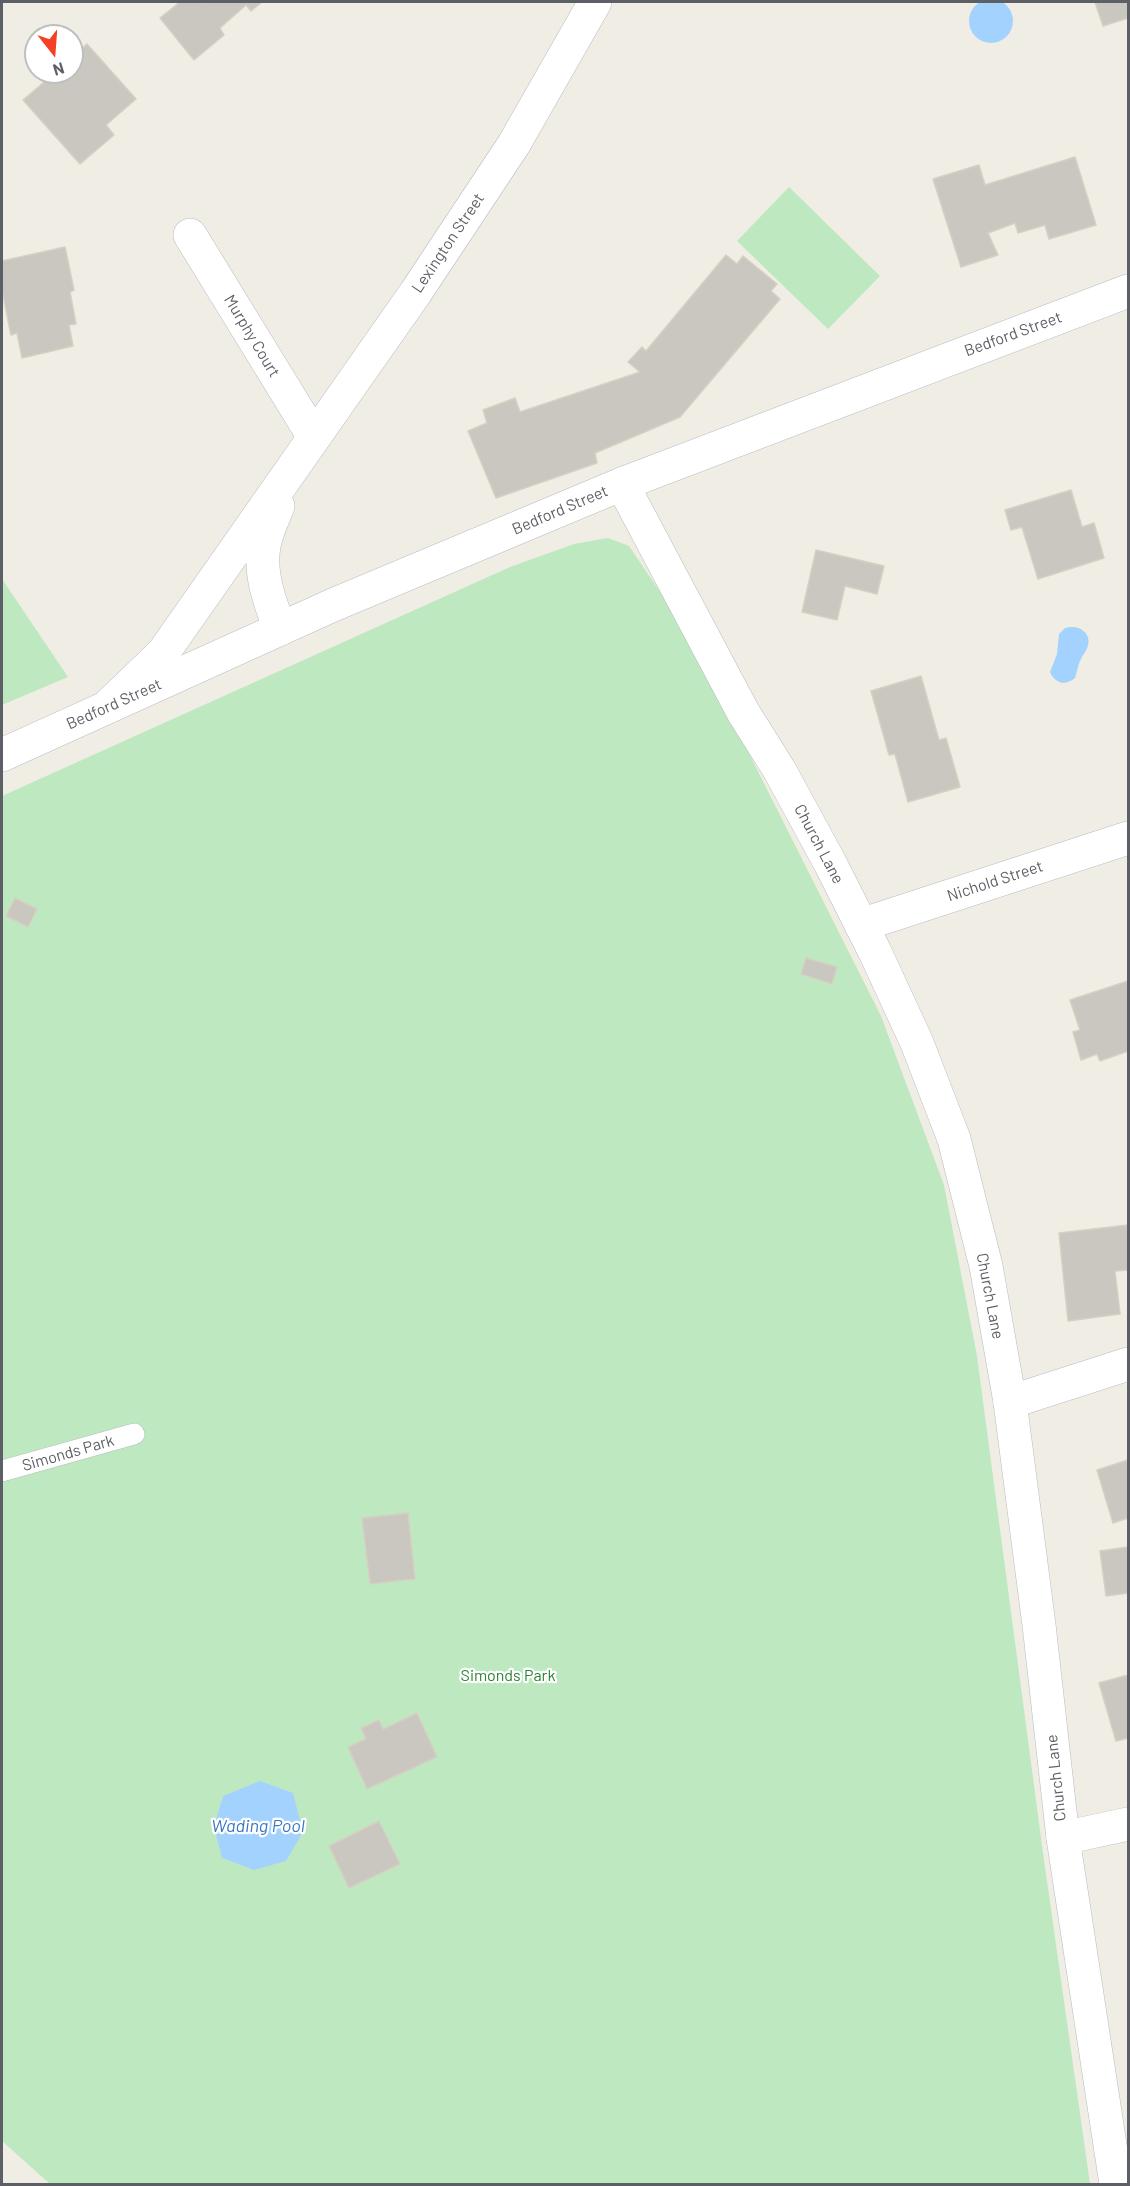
<!DOCTYPE html>
<html>
<head>
<meta charset="utf-8">
<style>
  body { margin:0 }
  #map { position:relative; width:1130px; height:2186px; overflow:hidden; background:#efede4; font-family:Barlow,sans-serif }
  canvas { display:block }
  .frame { position:absolute; inset:0; border:3px solid #5c5f65; pointer-events:none }
  .north { position:absolute; left:24px; top:24px; width:60px; height:60px; box-sizing:border-box; background:#fff; border:2px solid #bebfc1; border-radius:50%; rotate:163deg; font-size:16px; font-weight:700; line-height:24px; text-align:center; color:#5c5f65 }
  .north::after { content:''; display:block; margin:auto; width:21px; height:27px; background:#f63f23; clip-path:polygon(50% 0,100% 100%,50% 72%,0 100%) }
</style>
</head>
<body>
<div id="map">
<canvas width="1130" height="2186"></canvas>
<div class="frame"></div>
<div class="north">N</div>
</div>
<script>
const ctx = document.querySelector('canvas').getContext('2d');
ctx.lineJoin = 'round';
function fillPath(path, color) { ctx.fillStyle = color; ctx.fill(path, 'evenodd'); }
function trace(path, color, width, dash) { ctx.strokeStyle = color; ctx.lineWidth = width; ctx.lineCap = dash ? 'butt' : 'round'; ctx.setLineDash(dash || []); ctx.stroke(path); }
function write(font, color, halo, rows, align = 'center') {
  ctx.font = font + ' Barlow,sans-serif'; ctx.lineWidth = 4.5; ctx.setLineDash([]); ctx.textBaseline = 'middle'; ctx.strokeStyle = halo; ctx.fillStyle = color; for (const [text, x, y, turn = 0] of rows) {
    ctx.save(); ctx.translate(x, y); ctx.rotate((+turn || 0) * Math.PI / 180); ctx.textAlign = isNaN(turn) ? turn : align; if (halo) ctx.strokeText(text, 0, 0); ctx.fillText(text, 0, 0); ctx.restore();
  }
}
fillPath(new Path2D(`
  M789 187 880 276 828 329 737 241Z
  M608 538 629 546 675 614 713 682 881 1016 944 1185 977 1356 1043 1853 1090 2184H50L2 2141V796L510 567 574 544Z
  M2 579 68 677 2 705Z`), '#bee9c0');
fillPath(new Path2D(`
  M969 21a22 22 0 1 1 44 0a22 22 0 1 1-44 0Z
  M1070 627C1081 626 1091 634 1088 645 1087 651 1083 654 1081 659 1078 664 1077 672 1075 678 1066 686 1055 684 1050 672L1057 654 1059 634 1065 628Z
  M260 1781 293 1793 303 1832 286 1861 254 1870 222 1858 214 1827 223 1796Z`), '#a4d2ff');
const building = new Path2D(`
  M180 2H202L203 3 205 2H262L251 11 246 5 220 28 224 35 194 60 160 18Z
  M1095 2H1128V18L1103 26Z
  M87 44 136 99 106 125 114 135 80 164 23 100 56 72H72V58Z
  M1075 157 1096 225 1049 239 1045 225 1018 233 1015 223 988 233 998 255 961 267 933 179 979 165 985 185Z
  M65 247 74 290 70 292 76 324 69 325 73 346 22 358 17 333 11 335 2 290V261Z
  M726 255 737 264 743 256 777 284 771 291 780 299 680 417 595 453 597 463 496 498 468 431 487 423 483 410 515 398 520 412 640 372 628 362 642 347 646 351Z
  M1071 490 1082 527 1094 523 1104 558 1038 579 1022 527 1011 530 1005 510Z
  M816 550 884 566 877 594 845 586 837 620 802 612Z
  M921 676 939 740 946 738 960 787 908 802 895 754 889 755 871 691Z
  M15 898 37 909 28 927 6 916Z
  M806 958 837 967 832 984 801 974Z
  M1128 981V1051L1100 1061 1097 1054 1081 1060 1073 1032 1080 1030 1070 1000Z
  M1128 1225V1270L1115 1271 1120 1314 1068 1321 1059 1233Z
  M1128 1460V1518L1113 1523 1097 1470Z
  M408 1513 415 1579 370 1584 362 1518Z
  M1128 1547V1593L1106 1596 1100 1551Z
  M1128 1675V1738L1116 1741 1099 1683Z
  M417 1713 437 1757 367 1789 348 1747 366 1739 361 1728 379 1720 383 1729Z
  M379 1821 400 1864 349 1888 329 1846Z`);
fillPath(building, '#cac7c0');
trace(building, '#d5d0c1', 1.5);
const service = new Path2D(`
  M2 1471 134 1434`);
const minor = new Path2D(`
  M190 235 314 437
  M861 925 1128 838
  M1010 1402 1128 1364
  M1063 1838 1128 1824`);
const tertiary = new Path2D(`
  M622 484 743 712 780 771 830 863 875 952 917 1043 954 1139 986 1266 1010 1402 1039 1625 1063 1838 1116 2184
  M278 506C273 519 266 533 264 546 259 573 270 603 280 629
  M110 704 163 653 416 292 514 144 595 2`);
const secondary = new Path2D(`
  M2 755 333 605 622 484 1128 291`);
trace(service, '#b9bbc1', 22);
trace(minor, '#b9bbc1', 34);
trace(tertiary, '#b9bbc1', 34);
trace(secondary, '#b9bcc3', 34);
trace(service, '#fff', 21);
trace(minor, '#fff', 33);
trace(tertiary, '#fff', 33);
trace(secondary, '#fff', 33);
write('16px', '#5c5f65', '#fff', [
  ["Lexington Street",448,243,-56],
  ["Bedford Street",1013,334,-20],
  ["Murphy Court",252,336,59],
  ["Bedford Street",560,510,-23],
  ["Bedford Street",114,704,-24],
  ["Church Lane",819,844,62],
  ["Nichold Street",995,881,-18],
  ["Church Lane",990,1296,79],
  ["Simonds Park",68,1453,-16],
  ["Church Lane",1056,1778,-96]
]);
write('16px', '#2e8236', '#fff', [
  ["Simonds Park",508,1676]
]);
write('italic 18px', '#3b76c3', '#fff', [
  ["Wading Pool",258,1826]
]);
</script>
</body>
</html>
